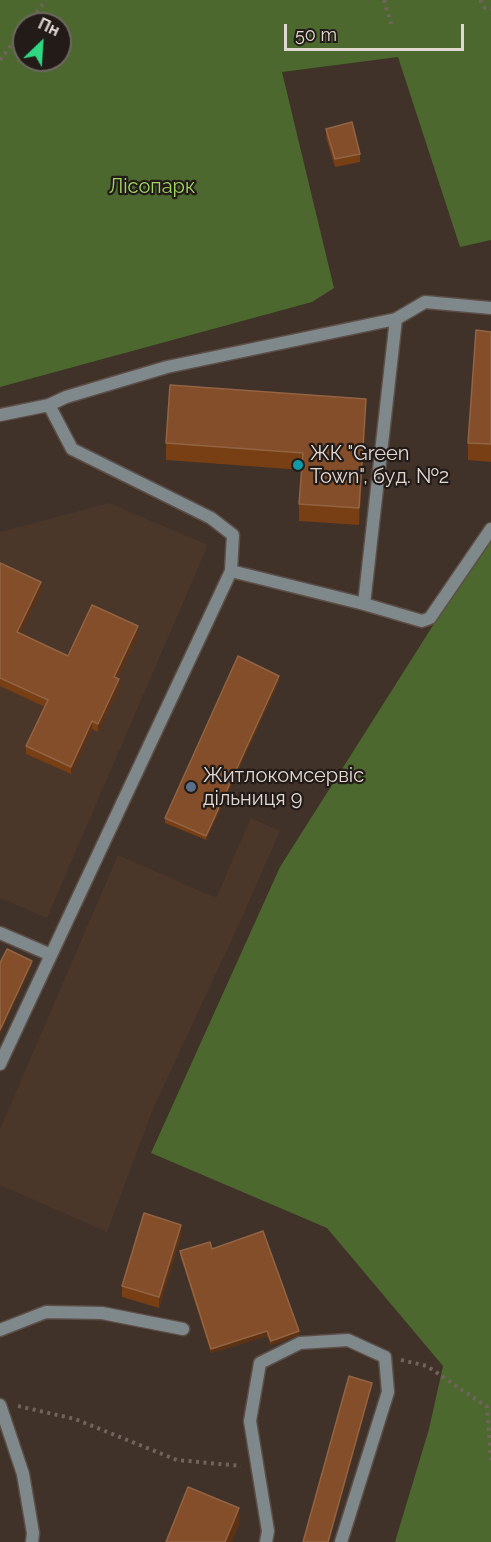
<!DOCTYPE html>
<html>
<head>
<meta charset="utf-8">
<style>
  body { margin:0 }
  #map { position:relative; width:491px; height:1542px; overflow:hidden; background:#403129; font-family:Raleway,sans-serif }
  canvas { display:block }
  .north { position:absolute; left:12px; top:12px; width:60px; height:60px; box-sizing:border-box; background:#221b17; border:2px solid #6f6762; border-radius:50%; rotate:25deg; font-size:16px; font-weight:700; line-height:24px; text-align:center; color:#e2d8d3 }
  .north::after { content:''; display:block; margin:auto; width:21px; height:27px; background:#2fd883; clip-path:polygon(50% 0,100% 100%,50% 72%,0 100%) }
  .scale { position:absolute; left:284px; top:24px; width:180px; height:27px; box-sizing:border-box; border:3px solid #e2d8d3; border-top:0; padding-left:8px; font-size:18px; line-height:21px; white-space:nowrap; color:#e2d8d3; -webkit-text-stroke:4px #221b17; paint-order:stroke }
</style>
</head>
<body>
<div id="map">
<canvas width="491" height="1542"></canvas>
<div class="north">Пн</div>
<div class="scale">50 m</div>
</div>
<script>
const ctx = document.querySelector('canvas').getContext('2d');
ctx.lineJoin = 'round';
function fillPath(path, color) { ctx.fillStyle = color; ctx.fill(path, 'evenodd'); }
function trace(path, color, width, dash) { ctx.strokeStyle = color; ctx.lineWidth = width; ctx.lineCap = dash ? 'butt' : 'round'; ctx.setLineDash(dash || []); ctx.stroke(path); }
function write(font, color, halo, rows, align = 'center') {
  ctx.font = font + ' Raleway,sans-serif'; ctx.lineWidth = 4.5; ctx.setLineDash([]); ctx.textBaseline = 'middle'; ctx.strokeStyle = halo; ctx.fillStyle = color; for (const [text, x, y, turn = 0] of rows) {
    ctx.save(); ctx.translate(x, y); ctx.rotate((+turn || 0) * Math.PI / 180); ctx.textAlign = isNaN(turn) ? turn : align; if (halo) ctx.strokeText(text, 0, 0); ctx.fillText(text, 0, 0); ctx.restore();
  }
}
fillPath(new Path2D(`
  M109 503 208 545 47 918 0 898V532Z
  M251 818 280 831 240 922 153 1109 107 1232 0 1185V1129L118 855 216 898Z`), '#4b362a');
fillPath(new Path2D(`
  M0 0H491V240L460 247 398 57 282 72 334 288 312 302 0 387ZM24 24H60V60H24Z
  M491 541V1542H395L429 1429 443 1366 327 1228 151 1153 280 867 437 619Z`), '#4c682f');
const service = new Path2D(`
  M49 405 72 449 211 518 233 535 231 571 364 604 396 319
  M0 415 49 405 66 397 167 367 396 319 425 302 491 308
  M364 604 422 621 430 618 491 529
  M0 933 51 955
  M0 1064 231 571
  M0 1330 46 1312 102 1313 183 1329
  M0 1405 23 1474 33 1533 32 1542
  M266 1542 268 1531 250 1421 260 1363 300 1343 348 1340 385 1357 388 1392 341 1542`);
trace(service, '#5d4f48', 15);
trace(new Path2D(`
  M384 0 391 24
  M480 0 485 8 491 9
  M27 24 46 0
  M0 60 24 28
  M401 1360 427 1366 487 1407 491 1460
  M18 1406 75 1419 177 1460 241 1466`), '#71645c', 4, [3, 4.5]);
trace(service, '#7f888b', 12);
fillPath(new Path2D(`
  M326 129 360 154V162L335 167 326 137Z
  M491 332V462L468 460V443Z
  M366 416 359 525 299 521V504L302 470 166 460V443Z
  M0 563 41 590 20 633 68 656 138 634 117 679 119 687 98 732 92 729 71 774 26 754V746L45 707 0 686Z
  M279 681 206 840 165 823V818Z
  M181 1235 159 1308 122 1297V1286Z
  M212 1249 299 1335 271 1345 267 1336 211 1353 180 1255V1251Z`), '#783e14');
fillPath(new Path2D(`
  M366 399V416L359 525V508Z
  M41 582V590L17 640V632Z
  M138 626V634L114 685V677Z
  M279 676V681L206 840V836Z
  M119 679V687L98 732V724Z
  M92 721V729L71 774V767Z
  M32 961V965L0 1034V1030Z
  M181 1225V1235L159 1308V1297Z
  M267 1331V1336L211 1353V1349Z
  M299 1331V1335L271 1345V1341Z
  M372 1383V1387L329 1542H328Z
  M239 1508V1525L232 1542H225Z`), '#5d3214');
const building = new Path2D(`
  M352 122 360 154 335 159 326 129Z
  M476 330 491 332V444L468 443Z
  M170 385 366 399 359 508 299 504 303 453 166 443Z
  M0 563 41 582 17 632 68 656 92 605 138 626 114 677 119 679 98 724 92 721 71 767 26 746 48 700 0 678Z
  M238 656 279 676 206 836 165 818Z
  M7 949 32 961 0 1030V963Z
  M144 1213 181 1225 159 1297 122 1286Z
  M263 1231 299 1331 271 1341 267 1331 211 1349 180 1251 210 1242 212 1249Z
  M349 1376 372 1383 328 1542H303Z
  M188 1487 239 1508 225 1542H166Z`);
fillPath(building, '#834e29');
trace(building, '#926444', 1.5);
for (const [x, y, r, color] of [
  [298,465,6,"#0f9aa8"],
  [191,787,6,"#5c6f8a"]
]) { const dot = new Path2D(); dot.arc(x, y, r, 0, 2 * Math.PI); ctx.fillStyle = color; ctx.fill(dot); trace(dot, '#221b17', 2); }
write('20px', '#9fd662', '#221b17', [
  ["Лісопарк",152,187]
]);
write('20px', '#e2d8d3', '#221b17', [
  ["ЖК \"Green",310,454],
  ["Town\", буд. №2",310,477],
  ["Житлокомсервіс",203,776],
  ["дільниця 9",203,799]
], 'left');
</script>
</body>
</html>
